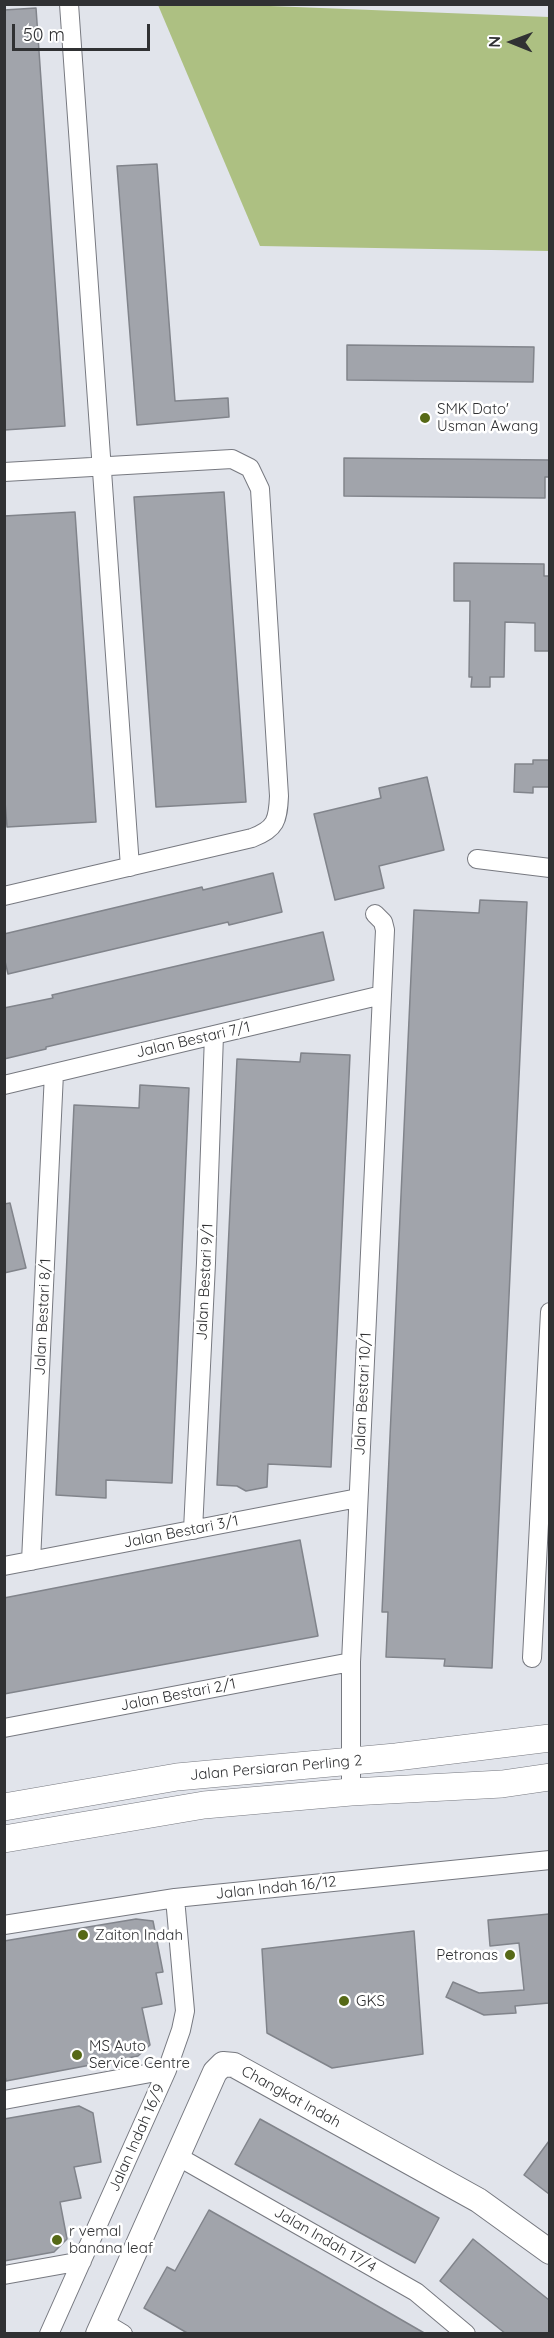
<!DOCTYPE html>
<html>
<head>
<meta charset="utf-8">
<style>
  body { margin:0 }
  #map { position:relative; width:554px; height:2338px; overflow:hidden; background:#e1e4eb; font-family:Quicksand,sans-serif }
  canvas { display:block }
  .frame { position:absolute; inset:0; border:6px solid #303133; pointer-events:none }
  .north { position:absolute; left:482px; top:12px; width:60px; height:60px; -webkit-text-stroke:4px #fff; paint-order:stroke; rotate:271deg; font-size:16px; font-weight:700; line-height:24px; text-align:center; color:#303133 }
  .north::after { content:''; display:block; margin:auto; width:21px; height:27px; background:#303133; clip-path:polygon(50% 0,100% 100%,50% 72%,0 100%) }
  .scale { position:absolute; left:12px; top:24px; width:138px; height:27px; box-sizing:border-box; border:3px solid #303133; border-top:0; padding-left:8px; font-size:18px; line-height:21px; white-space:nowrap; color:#303133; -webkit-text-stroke:4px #fff; paint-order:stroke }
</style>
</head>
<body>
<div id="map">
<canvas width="554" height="2338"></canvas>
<div class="frame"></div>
<div class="north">N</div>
<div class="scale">50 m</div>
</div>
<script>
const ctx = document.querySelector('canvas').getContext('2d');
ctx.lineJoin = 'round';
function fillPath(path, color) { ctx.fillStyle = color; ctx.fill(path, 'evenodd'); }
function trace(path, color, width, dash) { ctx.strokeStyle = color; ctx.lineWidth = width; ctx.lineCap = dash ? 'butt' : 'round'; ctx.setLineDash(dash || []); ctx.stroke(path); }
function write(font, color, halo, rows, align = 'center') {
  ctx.font = font + ' Quicksand,sans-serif'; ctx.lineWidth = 5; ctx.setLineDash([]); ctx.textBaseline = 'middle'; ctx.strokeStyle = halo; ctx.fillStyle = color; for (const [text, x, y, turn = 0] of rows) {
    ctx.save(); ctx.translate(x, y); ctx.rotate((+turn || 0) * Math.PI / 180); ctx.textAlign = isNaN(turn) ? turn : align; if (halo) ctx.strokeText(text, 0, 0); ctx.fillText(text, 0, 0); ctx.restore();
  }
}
fillPath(new Path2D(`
  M158 5H245L549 17V251L260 246Z`), '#adc082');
const building = new Path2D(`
  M36 8 65 426 4 430V10Z
  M157 164 175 401 228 398 229 417 137 425 117 166Z
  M347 345 534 347 533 382 347 380Z
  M344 458 549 460V477H545V498L344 496Z
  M224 492 246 802 156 807 134 497Z
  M75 512 96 822 7 827 4 789V516Z
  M454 563 544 564V576H549V651H535V623L505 622 504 677H490V687H471L472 677H469L470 601H454Z
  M533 760H549V787H533V793L514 792 515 764H533Z
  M427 777 444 850 379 866 384 888 335 900 314 814 381 798 379 788Z
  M273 873 282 912 229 925 228 922 8 974 4 957V934L202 887 203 890Z
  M480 900 527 902 492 1668 444 1666 445 1659 386 1657 388 1612H382L414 910 479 913Z
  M323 932 334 980 46 1047V1049L4 1059V1008L53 998 52 995Z
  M301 1053 350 1055 331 1467 268 1464 267 1487 246 1491 237 1486 217 1485 237 1059 300 1062Z
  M140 1085 189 1088 172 1483 106 1480V1498L56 1495 74 1105 139 1108Z
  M10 1203 26 1268 4 1273V1204Z
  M300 1540 318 1636 4 1694V1598Z
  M549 1914V2003L515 2006 516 2013 484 2015 446 1997 453 1982 479 1993 524 1990 519 1943 490 1946 488 1920Z
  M136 1919 153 1921 163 1972 156 1973 162 2004 142 2008 150 2045 138 2056 6 2081 4 2071V1941Z
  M414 1931 423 2054 332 2068 267 2033 262 1949Z
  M79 2106 93 2113 101 2162 74 2167 81 2198 60 2202 67 2239 54 2252 4 2261V2119Z
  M260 2119 439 2218 415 2263 235 2164Z
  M549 2141V2194L524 2175Z
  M209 2210 315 2270 426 2334H189L144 2308 167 2267 175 2271Z
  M473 2239 549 2300V2334H506L440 2281Z`);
fillPath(building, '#a1a4ab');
trace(building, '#81848b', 1.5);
const street = new Path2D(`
  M69 4 130 867
  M4 472 232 459 250 468 260 489 279 796C278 820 276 829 252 838L4 896
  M477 859 550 868
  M4 1085 382 995
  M193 1530 206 1263 214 1035
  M31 1561 54 1073
  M4 1566 358 1498
  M532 1658 550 1312
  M4 1728 351 1662
  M351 1792V1662L385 930 383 922 375 914
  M4 1925 175 1898 550 1860
  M4 2100 167 2070
  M177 2156 416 2292 466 2334
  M4 2275 82 2261
  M103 2322 123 2334
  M49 2334 167 2070 181 2030 185 2011 175 1898`);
const secondary = new Path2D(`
  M98 2334 215 2072 223 2064 234 2065 478 2200 550 2252`);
const primary = new Path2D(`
  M4 1807 177 1777 396 1757 550 1738
  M4 1839 204 1805 351 1792 502 1784 550 1777`);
trace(street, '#777980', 20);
trace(secondary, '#777980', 26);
trace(primary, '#777980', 28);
trace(street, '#fff', 18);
trace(secondary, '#fff', 24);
trace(primary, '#fff', 27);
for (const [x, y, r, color] of [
  [425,418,6,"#566916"],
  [83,1935,6,"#566916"],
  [510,1955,6,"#566916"],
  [344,2001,6,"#566916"],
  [77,2055,6,"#566916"],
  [57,2240,6,"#566916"]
]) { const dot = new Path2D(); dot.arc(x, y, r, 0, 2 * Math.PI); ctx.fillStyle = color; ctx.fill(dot); trace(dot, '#fff', 2); }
write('15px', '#303133', '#fff', [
  ["SMK Dato'",437,409],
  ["Usman Awang",437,426],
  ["Zaiton Indah",95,1935],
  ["Petronas",498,1955,"right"],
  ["GKS",356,2001],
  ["MS Auto",89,2046],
  ["Service Centre",89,2063],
  ["r vemal",69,2231],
  ["banana leaf",69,2248]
], 'left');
write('15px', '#303133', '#fff', [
  ["Jalan Bestari 7/1",193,1040,-13],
  ["Jalan Bestari 9/1",205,1282,-87],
  ["Jalan Bestari 8/1",43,1317,-87],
  ["Jalan Bestari 10/1",363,1394,-87],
  ["Jalan Bestari 3/1",181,1532,-11],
  ["Jalan Bestari 2/1",178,1695,-11],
  ["Jalan Persiaran Perling 2",276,1768,-5],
  ["Jalan Indah 16/12",276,1888,-6],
  ["Changkat Indah",291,2097,29],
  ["Jalan Indah 16/9",137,2138,-66],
  ["Jalan Indah 17/4",325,2240,30]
]);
</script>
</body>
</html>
